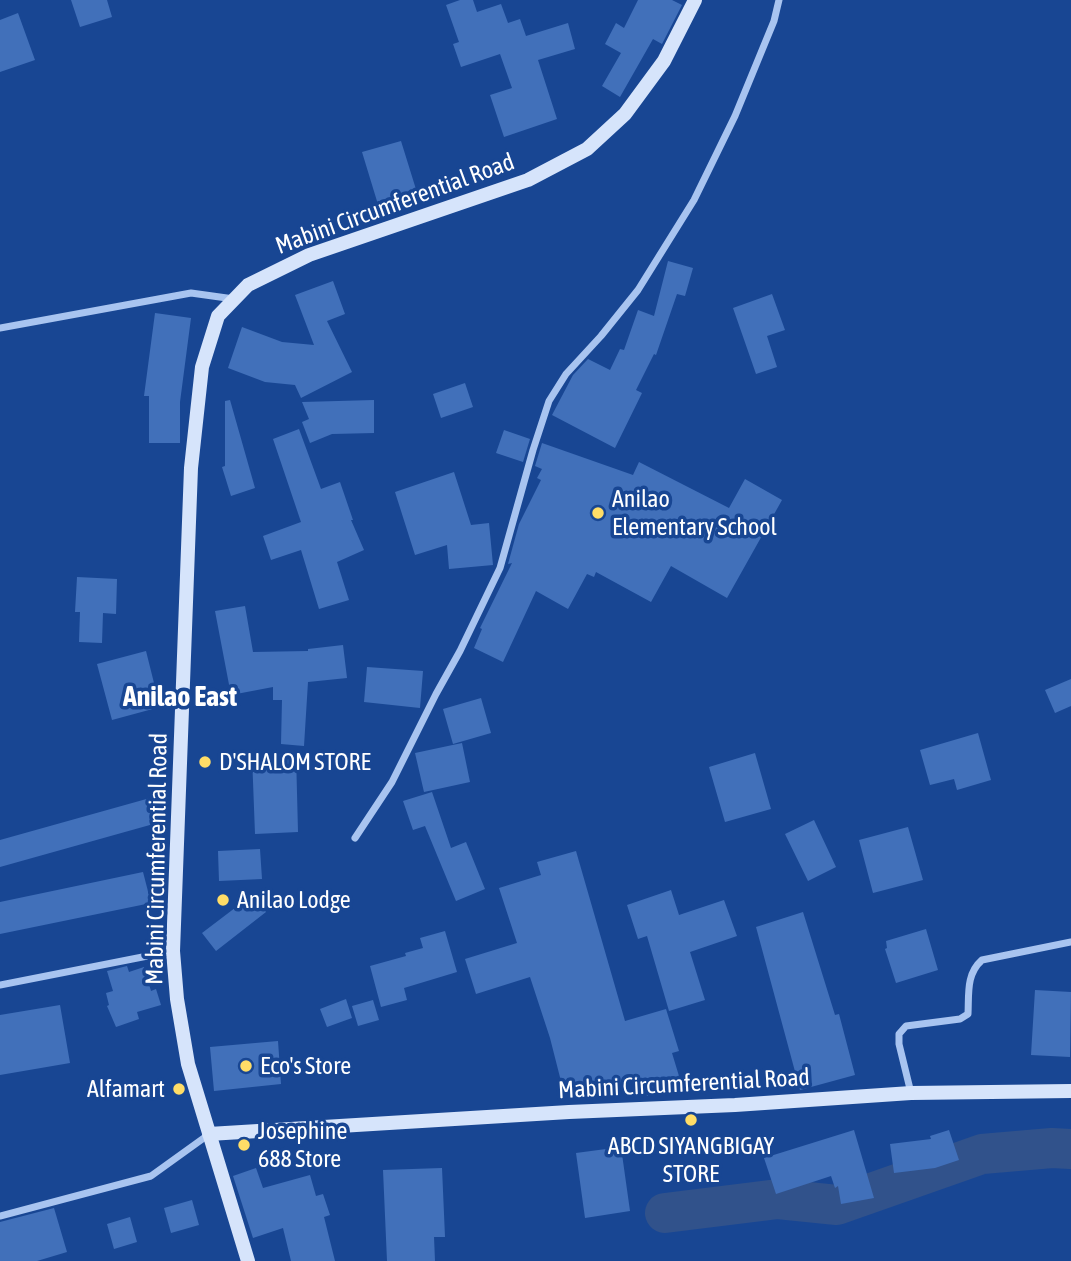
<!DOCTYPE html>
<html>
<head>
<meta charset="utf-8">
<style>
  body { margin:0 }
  canvas { display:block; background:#184693 }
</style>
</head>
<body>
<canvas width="1071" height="1261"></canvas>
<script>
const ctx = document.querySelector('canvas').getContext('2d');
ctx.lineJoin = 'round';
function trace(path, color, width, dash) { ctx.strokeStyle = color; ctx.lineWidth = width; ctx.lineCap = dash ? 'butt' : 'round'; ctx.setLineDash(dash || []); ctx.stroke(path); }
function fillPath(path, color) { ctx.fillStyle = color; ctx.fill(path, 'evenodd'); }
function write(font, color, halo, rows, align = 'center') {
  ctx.font = font + ' "Asap Condensed",sans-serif'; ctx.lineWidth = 7; ctx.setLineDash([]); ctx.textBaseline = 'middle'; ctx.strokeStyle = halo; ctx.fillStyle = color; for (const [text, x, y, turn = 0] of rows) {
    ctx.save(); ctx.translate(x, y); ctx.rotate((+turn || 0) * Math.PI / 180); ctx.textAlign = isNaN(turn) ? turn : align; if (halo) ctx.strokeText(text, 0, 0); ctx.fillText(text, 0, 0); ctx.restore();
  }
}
trace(new Path2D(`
  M665 1213 778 1199 837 1205 982 1154 1052 1148 1071 1149`), '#31528b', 40);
fillPath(new Path2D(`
  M71 0H107L112 17 80 27Z
  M460 0H473L477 12 501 4 508 23 520 19 526 36 568 23 575 49 538 60 557 119 504 137 490 95 512 88 500 54 461 67 453 44 459 42 446 5Z
  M638 0H672L682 5 662 44 653 39 620 97 602 86 621 53 605 44 616 23 624 28Z
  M18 13 35 60 0 72V20Z
  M401 141 419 199 380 211 362 152Z
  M668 261 693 268 685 296 677 294 656 355 654 354 636 390 642 393 615 448 552 415 573 375 588 359 610 370 620 349 624 350 638 310 654 316Z
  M333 281 345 314 327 321 352 372 301 398 295 385 265 382 228 368 242 327 282 342 314 345 295 295Z
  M772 294 785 330 767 336 777 367 756 374 733 308Z
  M155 313 191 318 180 402V443H149V396H144Z
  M465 383 473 407 441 418 433 394Z
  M230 400 255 488 231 496 222 467 225 466V401Z
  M374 400V433L332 434 310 443 302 422 309 419 302 402Z
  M299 429 321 489 340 482 353 520H351L364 550 337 562 349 600 319 609 301 550 271 560 263 536 301 522 273 439Z
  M504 430 530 439 523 462 496 453Z
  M542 443 633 475 639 462 729 508 745 479 782 500 727 598 671 566 651 602 596 572 594 577 587 574 568 609 536 591 503 662 474 648 482 629 480 628 512 563 508 564 519 524 541 480 537 478 542 469 535 466Z
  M454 472 471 525 489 523 493 565 449 569 447 545 415 555 395 492Z
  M77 577 117 579 116 614 103 613 102 643 79 642 80 612H75Z
  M245 606 253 652 308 651V649L343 645 347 678 308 682 304 746 281 744 282 700H273V687L231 695 215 611Z
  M146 651 160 707 112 720 97 664Z
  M367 667 423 671 420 708 364 702Z
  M1071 679V706L1055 713 1045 690Z
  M481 698 491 733 453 744 443 709Z
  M978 733 991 780 957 790 954 779 930 785 920 750Z
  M462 743 470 782 424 792 415 753Z
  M755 753 771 809 725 822 709 767Z
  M296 754 298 832 255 834 252 755Z
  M432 792 451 848 466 842 485 889 456 901 425 826 413 830 403 801Z
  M150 798 157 823 0 867V840Z
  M814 820 836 867 808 881 785 834Z
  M908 827 923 880 873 893 859 840Z
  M260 849 262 879 219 881 218 851Z
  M576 851 625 1021 666 1009 679 1051 672 1053 682 1086 647 1096 642 1079 605 1089 603 1083 564 1093 550 1038 530 977 476 994 465 959 517 943 499 888 541 875 537 862Z
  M143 872 151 903 0 934V902Z
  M671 890 679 915 724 900 737 936 690 952 705 1000 669 1011 647 936 638 939 627 905Z
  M252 895 266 912 216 951 202 933Z
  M803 912 835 1015 839 1014 855 1075 800 1090 756 927Z
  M926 929 938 970 896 983 885 949 887 948 886 941Z
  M445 931 457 972 404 988 407 1000 381 1007 370 966 406 956 405 953 423 948 420 938Z
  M127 966 129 972 144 967 151 991 156 989 161 1005 137 1012 139 1019 116 1027 107 1006 109 1005 106 993 113 991 107 971Z
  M1035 990 1071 992 1070 1057 1031 1055Z
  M346 999 352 1018 327 1027 320 1009Z
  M373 1000 379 1020 358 1026 352 1006Z
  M60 1005 70 1063 0 1075V1015Z
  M278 1041 281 1084 214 1091 210 1047Z
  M854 1130 874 1198 841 1204 838 1186 835 1188 831 1176 776 1194 764 1158Z
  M949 1130 959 1160 935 1168 894 1173 890 1144 931 1139 930 1136Z
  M621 1147 630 1211 585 1218 576 1153Z
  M256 1168 263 1188 310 1175 316 1196 323 1194 330 1215 324 1217 335 1261H291L283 1228 253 1238 233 1176Z
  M442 1168 445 1237H434L435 1261H387L383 1170Z
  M192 1200 199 1225 171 1233 164 1208Z
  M54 1208 67 1252 37 1261H0V1222Z
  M130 1217 137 1242 114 1249 107 1224Z`), '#4170ba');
trace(new Path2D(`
  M0 328 191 293 234 299
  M355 838 392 782 436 694 460 651 500 568 533 450 549 401 566 374 601 336 638 290 694 200 735 116 774 21 779 0
  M0 985 173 951
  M911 1093 899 1044V1034L906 1026 960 1019 968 1014C969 994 966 974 982 960L1071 942
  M0 1216 151 1176 208 1135`), '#a8c4f0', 7);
trace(new Path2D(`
  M209 1134 569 1112 735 1105 911 1093 1071 1091
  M248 1261 188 1064 177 999 173 951 191 468 202 367 218 316 248 285 309 255 528 180 587 149 625 114 664 61 695 0`), '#d6e4fb', 14);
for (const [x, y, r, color] of [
  [598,513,7,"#ffdd67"],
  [205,762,7,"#ffdd67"],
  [223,900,7,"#ffdd67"],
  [246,1066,7,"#ffdd67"],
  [179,1089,7,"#ffdd67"],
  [691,1120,7,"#ffdd67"],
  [244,1145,7,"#ffdd67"]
]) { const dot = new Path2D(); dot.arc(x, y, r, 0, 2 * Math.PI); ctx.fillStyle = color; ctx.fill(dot); trace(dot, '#184693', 2.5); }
write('24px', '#fff', '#184693', [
  ["Mabini Circumferential Road",395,204,-20],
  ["Mabini Circumferential Road",157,859,-89],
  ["Mabini Circumferential Road",684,1084,-3]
]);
write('24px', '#fff', '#184693', [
  ["Anilao",612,499],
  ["Elementary School",612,527],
  ["D'SHALOM STORE",219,762],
  ["Anilao Lodge",237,900],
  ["Eco's Store",260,1066],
  ["Alfamart",165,1089,"right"],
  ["Josephine",258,1131],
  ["688 Store",258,1159],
  ["ABCD SIYANGBIGAY",691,1146,"center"],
  ["STORE",691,1174,"center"]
], 'left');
write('bold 28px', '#fff', '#184693', [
  ["Anilao East",180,697]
]);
</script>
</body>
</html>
